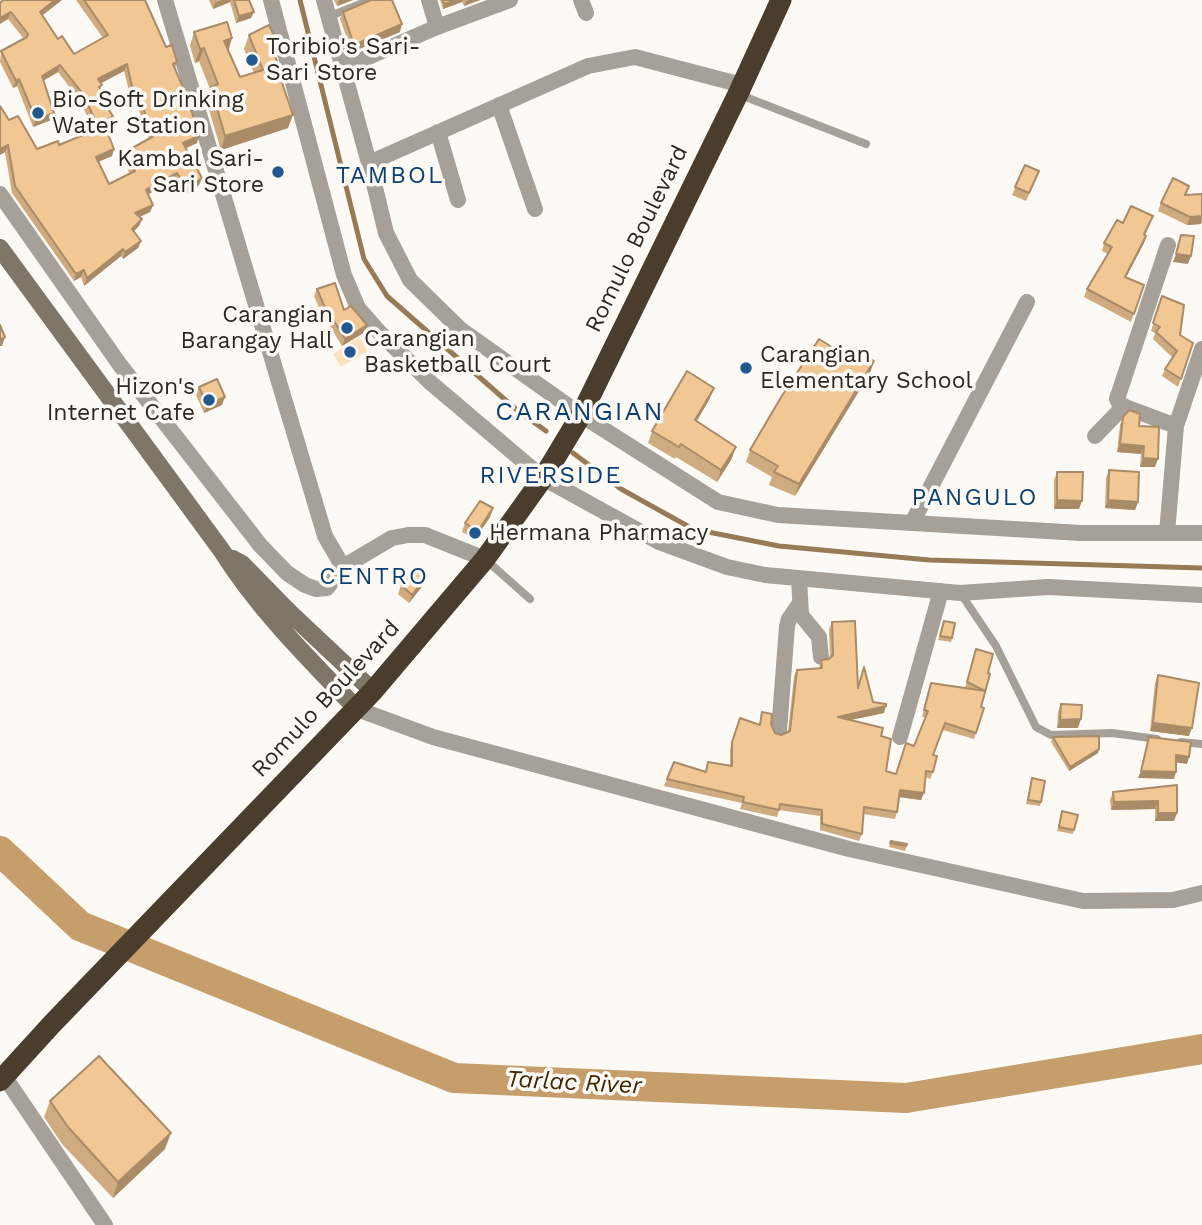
<!DOCTYPE html>
<html>
<head>
<meta charset="utf-8">
<style>
  body { margin:0 }
  canvas { display:block; background:#fdfaf6 }
</style>
</head>
<body>
<canvas width="1202" height="1225"></canvas>
<script>
const ctx = document.querySelector('canvas').getContext('2d');
ctx.lineJoin = 'round';
function fillPath(path, color) { ctx.fillStyle = color; ctx.fill(path, 'evenodd'); }
function trace(path, color, width, dash) { ctx.strokeStyle = color; ctx.lineWidth = width; ctx.lineCap = dash ? 'butt' : 'round'; ctx.setLineDash(dash || []); ctx.stroke(path); }
function write(font, color, halo, rows, align = 'center') {
  ctx.font = font + ' "Work Sans",sans-serif'; ctx.lineWidth = 7; ctx.setLineDash([]); ctx.textBaseline = 'middle'; ctx.strokeStyle = halo; ctx.fillStyle = color; for (const [text, x, y, turn = 0] of rows) {
    ctx.save(); ctx.translate(x, y); ctx.rotate((+turn || 0) * Math.PI / 180); ctx.textAlign = isNaN(turn) ? turn : align; if (halo) ctx.strokeText(text, 0, 0); ctx.fillText(text, 0, 0); ctx.restore();
  }
}
fillPath(new Path2D(`
  M359 337 368 351 341 367 333 354Z`), '#fce0bf');
trace(new Path2D(`
  M300 0 364 259 387 296 518 411 546 431
  M573 453 621 489 693 529 779 546 929 560 1202 568`), '#987b56', 5);
trace(new Path2D(`
  M0 851 80 926 454 1078 906 1098 1202 1049`), '#c69e6c', 30);
trace(new Path2D(`
  M328 17 365 2
  M738 94 866 144
  M485 559 530 599
  M961 594 996 646 1036 727 1051 735 1112 733 1157 739
  M1181 742 1202 744`), '#a7a098', 8);
trace(new Path2D(`
  M165 0 325 536 343 567
  M271 0 344 275 358 308 380 333 431 383 543 478 659 542 727 567 765 575 960 593 1048 587 1202 595
  M324 0 369 163 386 233 410 280 460 329 581 415 718 502 778 515 1081 533H1202
  M429 0 437 27
  M581 0 586 13
  M341 69 437 27 510 0
  M499 105 535 209
  M438 132 458 200
  M369 163 588 66 635 57 742 85
  M0 194 120 365 260 545 287 573 305 585 316 589 327 588 343 567 392 538 408 535H425L485 559
  M1168 245 1117 399 1120 405 1176 426
  M1095 436 1124 406
  M912 523 1027 302
  M1167 533 1176 426 1202 349
  M799 578 801 615 819 637 821 657
  M357 709 433 737 849 849 1083 901 1173 900 1202 893
  M779 731 787 626 789 619 800 603
  M900 737 941 591
  M4 1076 105 1225`), '#a7a098', 16);
trace(new Path2D(`
  M0 248 222 551C259 610 308 658 357 709
  M233 559 242 564 289 612 373 691`), '#7f7569', 18);
trace(new Path2D(`
  M0 1081 52 1024 373 691 485 559 543 478 581 415 738 94 781 0`), '#4a3d2d', 21);
fillPath(new Path2D(`
  M3 0H62L42 16 58 39 74 54 103 38 76 0H145L166 47 177 62 175 68 197 143 186 148 202 178 199 185 185 195 175 180 148 194 153 205 150 212 139 217 142 219 139 226 134 231 141 241 138 248 123 259 121 256 84 286 81 277 74 281 12 193 5 152 0 155V106L9 120 37 149 59 145 94 131 80 101 58 72 43 81 54 113 51 120 33 127 17 86 13 88 0 62 1 51 24 39 8 19ZM124 71 132 103 136 102 149 139 125 152 122 159 130 174 109 184 98 162 112 156 114 149 105 127 110 123 101 89V83Z
  M209 0H249L254 12 251 18 236 23 230 2 213 9Z
  M334 0H353L337 6Z
  M440 0H480L464 6 462 2 443 9Z
  M343 12 400 32 352 52 340 19Z
  M194 32 228 50 240 77 254 73 244 49 249 35 273 52 288 128 221 150 206 100 210 89 199 61 195 63 190 46Z
  M1025 165 1036 179 1026 201 1012 195Z
  M1189 186 1186 195 1202 194V221L1201 224 1187 225 1158 211 1161 203Z
  M1123 223 1150 224 1145 235 1144 243 1126 277 1144 285 1131 322 1084 297 1087 289 1108 254 1102 251 1104 243Z
  M317 289 344 310 367 325 365 332 342 346 328 323 326 324 314 296Z
  M1162 296 1180 335 1193 343 1178 387 1162 376 1165 369 1172 357 1153 339 1155 333 1151 331Z
  M848 357 874 361 870 373 795 496 769 485 772 477 746 462 750 450Z
  M199 387 222 405 204 413 196 395Z
  M714 388 709 400 697 421 736 447 731 460 717 482 676 457 675 459 648 443 652 431Z
  M1123 417 1139 426 1155 467H1140L1141 454 1117 452 1120 425Z
  M1109 470 1138 502 1135 510 1105 508 1106 478Z
  M1057 472 1079 509H1054V480Z
  M493 508 490 517 475 539 462 532 465 523Z
  M427 575 424 584 409 603 398 594 401 585Z
  M944 621 952 638 951 642 938 640Z
  M832 622 858 687 884 713 851 720 881 736 886 771 896 774 914 746 925 717H922L931 683 965 688 976 649 988 673 981 707 984 708 974 739 943 730 933 755V772L930 779 926 777 921 800 899 797 897 812 895 819 863 814 862 834 859 841 820 830V816L779 810 777 817 740 809 742 803 664 786 674 762 705 771 708 762 730 766V749L740 718 759 724 762 712 771 724 775 733 781 735 788 732 794 676 797 670 819 668 821 660 829 659 830 658 829 629Z
  M1158 675 1189 736 1150 731 1155 683Z
  M1061 704 1078 728H1057L1058 712Z
  M1053 737 1098 753 1069 771 1051 742Z
  M1032 778 1041 802 1040 806 1026 804Z
  M1177 785 1174 821H1155V809L1111 810 1110 800 1113 792Z
  M1062 811 1074 830 1073 834 1057 831Z
  M891 841 907 844 905 851 889 847Z
  M50 1101 165 1149 113 1198 62 1144 44 1117Z`), '#cfab7f');
fillPath(new Path2D(`
  M55 0H62L37 19 40 12Z
  M221 0H231L230 2 213 9 215 3Z
  M339 0H353L337 6Z
  M457 0H463L462 2 443 9 444 4Z
  M469 0H480L464 6 466 1Z
  M11 12 8 19 0 24V18Z
  M254 12 251 18 236 23 239 16Z
  M402 24 400 32 352 52 354 45Z
  M232 38 228 52 224 41Z
  M277 42 272 55 270 45Z
  M204 48 199 61 195 63 200 49Z
  M127 64 124 71 96 86 98 79Z
  M60 65 58 72 39 83 42 76Z
  M19 79 17 86 13 88 16 81Z
  M138 95 136 102 132 103 134 96Z
  M54 113 51 120 33 127 36 120Z
  M293 115 288 128 221 150 225 136Z
  M113 116 110 123 96 133 98 126Z
  M199 136 197 143 180 151 183 143Z
  M8 145 5 152 0 155V149Z
  M114 149 112 156 93 164 96 157Z
  M177 173 175 180 143 197 146 190Z
  M202 178 199 185 185 195 187 188Z
  M153 205 150 212 133 220 135 213Z
  M1202 216 1201 224 1187 225 1190 217Z
  M142 219 139 226 129 236 132 229Z
  M1146 236 1144 243 1122 285 1125 277Z
  M141 241 138 248 123 259 125 252Z
  M123 249 121 256 84 286 87 278Z
  M1176 254 1191 256 1188 264 1173 262Z
  M84 270 81 277 74 281 76 274Z
  M367 325 365 332 342 346 345 339Z
  M5 337 2 346H0V340Z
  M874 361 870 373 795 496 799 484Z
  M714 388 709 400 690 432 695 420Z
  M225 397 222 405 204 413 207 405Z
  M1120 444 1144 446 1141 454 1117 452Z
  M736 447 731 460 717 482 721 470Z
  M1143 458 1158 459 1155 467H1140Z
  M1057 500 1082 501 1079 509H1054Z
  M1108 500 1138 502 1135 510 1105 508Z
  M493 508 490 517 475 539 478 531Z
  M427 575 424 584 409 603 412 595Z
  M886 706 884 713 836 723 838 717Z
  M1081 719 1078 728H1057L1060 720Z
  M1153 723 1192 728 1189 736 1150 731Z
  M1099 749 1098 753 1069 771 1070 767Z
  M1176 755 1189 757 1187 764 1173 762Z
  M1141 771 1176 772 1174 779 1138 778Z
  M900 790 924 793 921 800 898 797Z
  M1158 801 1155 809 1111 810 1114 802Z
  M1158 813H1177L1174 821H1155Z
  M171 1133 165 1149 113 1198 118 1182Z`), '#a98b68');
const building = new Path2D(`
  M3 0H55L40 12 58 39 62 36 74 54 108 35 84 0H145L166 47 172 45 177 62 173 64 188 99 199 136 183 143 202 178 187 188 177 173 146 190 153 205 135 213 142 219 132 229 141 241 125 252 123 249 87 278 84 270 76 274 15 186 8 145 0 149V106L9 120 18 116 37 149 58 141 59 145 105 126 114 149 96 157 109 184 135 171 125 152 154 136 138 95 134 96 127 64 98 79 102 85 99 87 106 100 103 102 113 116 98 126 83 94 60 65 42 76 54 113 36 120 19 79 16 81 1 51 27 37 28 34 11 12 0 18V3Z
  M234 0H249L254 12 239 16Z
  M371 0H392L402 24 354 45 343 12Z
  M443 0H457L444 4Z
  M227 22 232 38 224 41 240 77 263 70 249 35 269 25 277 42 270 45 277 61 275 62 293 115 225 136 211 87 218 84 204 48 200 49 194 32Z
  M1025 165 1039 171 1029 193 1015 187Z
  M1173 178 1189 186 1185 195 1202 194V216L1190 217 1161 203Z
  M1131 206 1153 216 1144 234 1146 236 1125 277 1144 285 1134 314 1087 289 1112 247 1104 243 1117 220 1123 223Z
  M1181 235 1194 236 1191 256 1176 254Z
  M335 283 344 310 351 306 367 325 345 339 331 316 329 317 317 289Z
  M1162 296 1184 305 1180 335 1193 343 1181 379 1165 369 1177 351 1156 332 1160 327 1153 323Z
  M0 325 5 337 0 340Z
  M819 339 848 357 853 348 874 361 799 484 774 472 778 466 750 450 780 399Z
  M687 371 714 388 695 420 736 447 721 470 681 444 679 447 652 431Z
  M217 379 225 397 207 405 199 387Z
  M1129 410 1140 414 1139 426 1159 427 1158 459 1143 458 1144 446 1120 444 1123 417Z
  M1109 470 1139 472 1138 502 1108 500Z
  M1057 472H1083L1082 501 1057 500Z
  M480 501 493 508 478 531 465 523Z
  M417 567 427 575 412 595 401 585Z
  M855 621 858 688 864 667 873 702 886 704V706L838 717 883 728 881 736 891 739 886 771 896 774 906 743 914 746 928 711 924 710 931 683 985 691 967 682 976 649 993 654 988 673 990 674 981 707 984 708 976 733 945 723 933 755 937 756 933 772 926 771 924 793 900 790 897 812 864 807 862 834 822 824V810L780 804 779 810 743 802 744 797 667 779 674 762 706 772 708 762 732 766V742L740 718 760 725 762 712 772 714 771 724 775 733 781 735 790 731 797 670 822 668 821 660 829 659 833 655 832 622Z
  M944 621 955 623 952 638 940 636Z
  M1158 675 1199 683 1192 728 1153 723Z
  M1061 704 1082 705 1081 719 1060 720Z
  M1099 736V749L1070 767 1053 737Z
  M1149 737 1191 742 1189 757 1176 755V772L1141 771Z
  M1032 778 1045 781 1041 802 1028 800Z
  M1177 785V813H1158V801L1114 802 1113 792Z
  M1062 811 1078 815 1074 830 1059 827Z
  M891 841 907 844 906 846 890 843Z
  M99 1056 171 1133 118 1182 68 1127 50 1101Z`);
fillPath(building, '#f1c794');
trace(building, '#a98b68', 2);
for (const [x, y, r, color] of [
  [252,60,7,"#21588f"],
  [38,113,7,"#21588f"],
  [278,172,7,"#21588f"],
  [347,328,7,"#21588f"],
  [350,352,7,"#21588f"],
  [746,368,7,"#21588f"],
  [209,400,7,"#21588f"],
  [475,533,7,"#21588f"]
]) { const dot = new Path2D(); dot.arc(x, y, r, 0, 2 * Math.PI); ctx.fillStyle = color; ctx.fill(dot); trace(dot, '#fdfaf6', 2.5); }
write('23px', '#2e2821', '#fdfaf6', [
  ["Toribio's Sari-",266,47],
  ["Sari Store",266,73],
  ["Bio-Soft Drinking",52,100],
  ["Water Station",52,126],
  ["Kambal Sari-",264,159,"right"],
  ["Sari Store",264,185,"right"],
  ["Carangian",333,315,"right"],
  ["Barangay Hall",333,341,"right"],
  ["Carangian",364,339],
  ["Basketball Court",364,365],
  ["Carangian",760,355],
  ["Elementary School",760,381],
  ["Hizon's",195,387,"right"],
  ["Internet Cafe",195,413,"right"],
  ["Hermana Pharmacy",489,533]
], 'left');
write('23px', '#2e2821', '#fdfaf6', [
  ["Romulo Boulevard",637,239,-64],
  ["Romulo Boulevard",326,699,-47]
]);
ctx.letterSpacing = '2px';
write('24px', '#0b3f71', '#fdfaf6', [
  ["TAMBOL",390,176],
  ["RIVERSIDE",551,476],
  ["PANGULO",975,498],
  ["CENTRO",374,577]
]);
ctx.letterSpacing = '0px';
write('italic 24px', '#412600', '#fdfaf6', [
  ["Tarlac River",574,1083,3]
]);
ctx.letterSpacing = '2px';
write('26px', '#0b3f71', '#fdfaf6', [
  ["CARANGIAN",580,412]
]);
ctx.letterSpacing = '0px';
</script>
</body>
</html>
